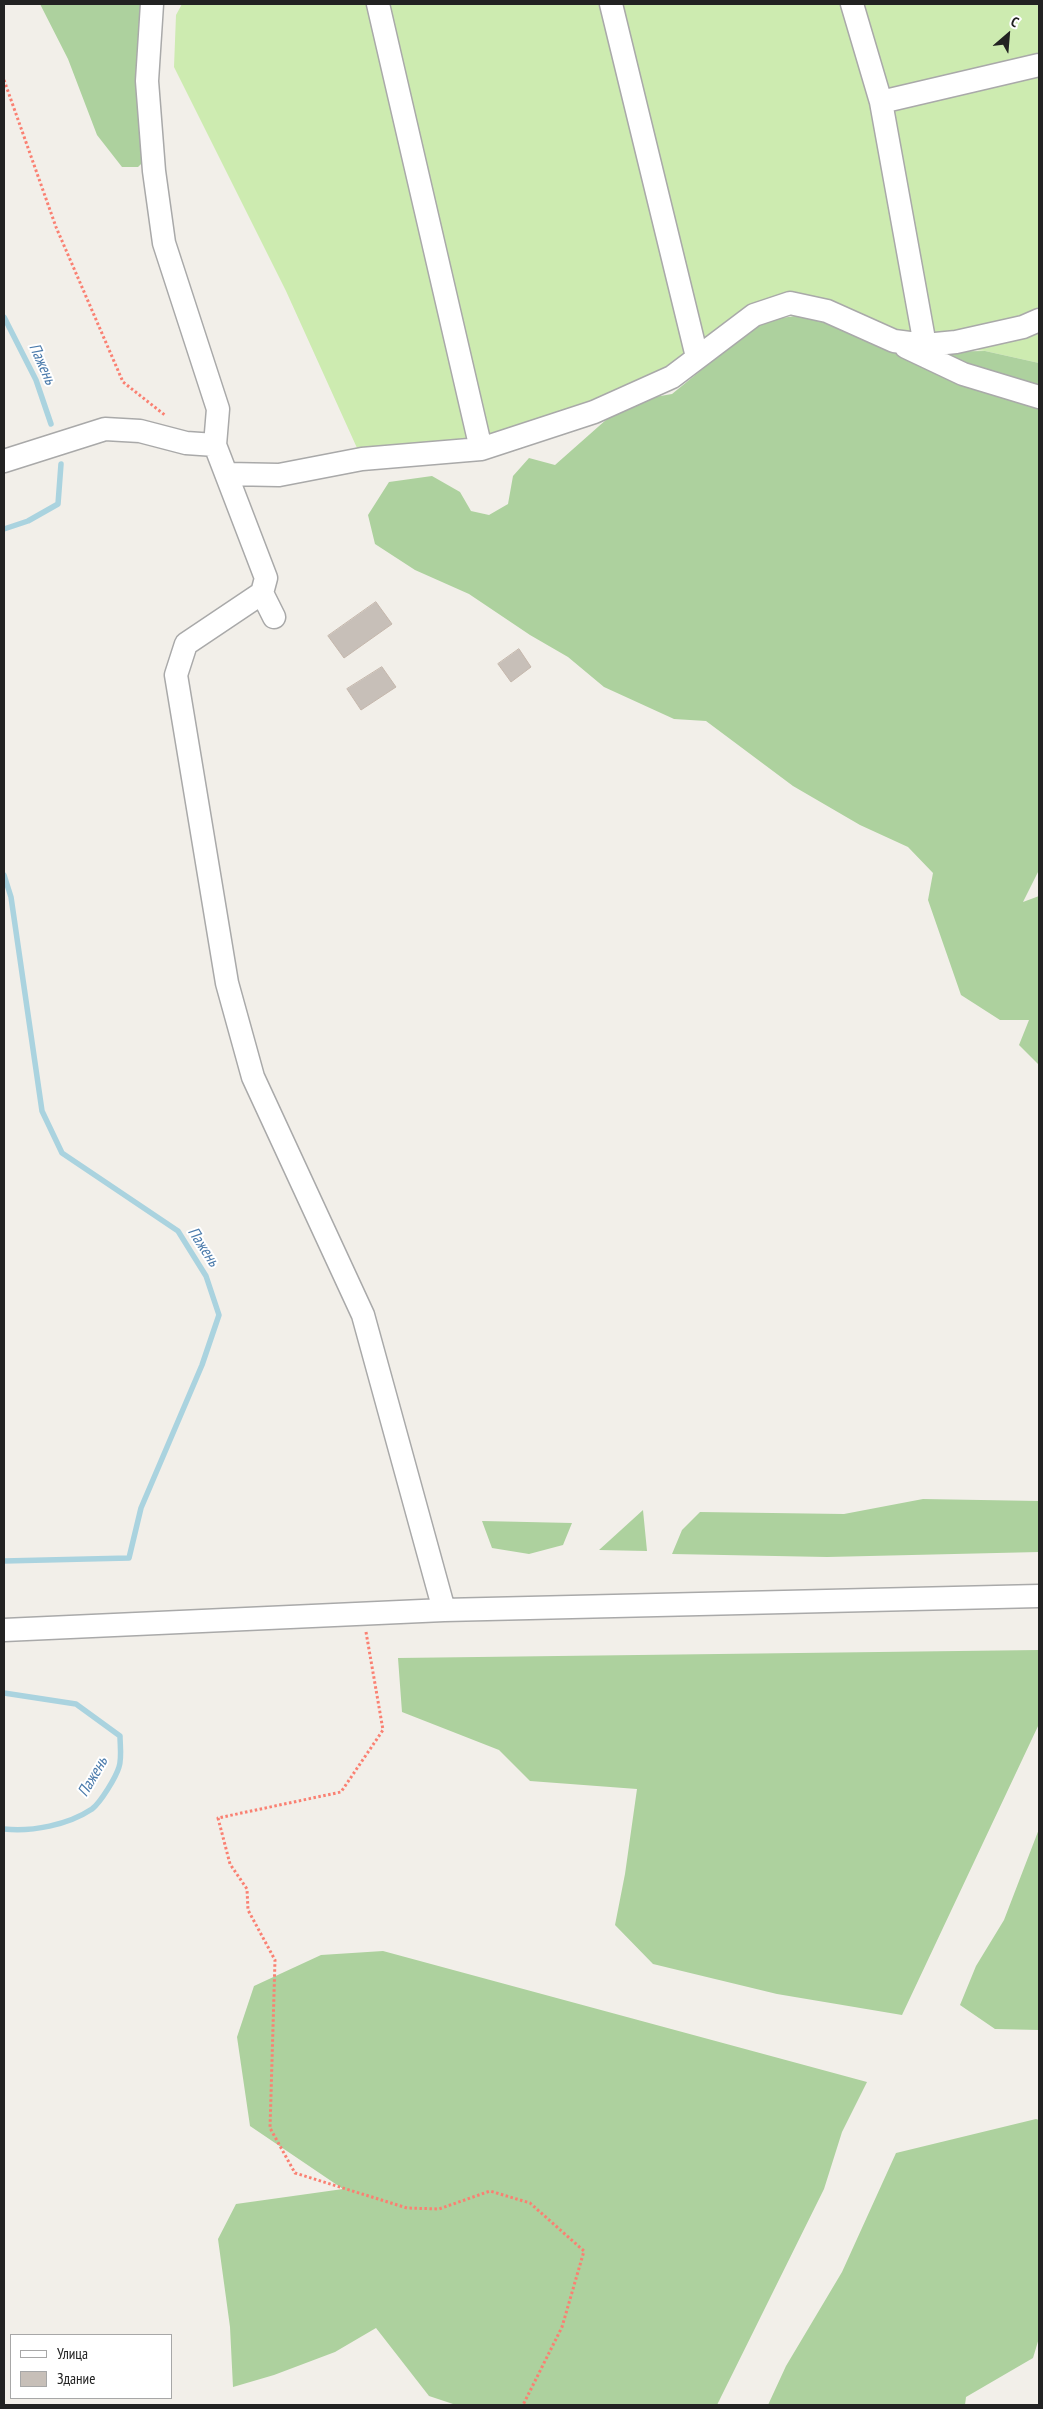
<!DOCTYPE html>
<html>
<head>
<meta charset="utf-8">
<style>
  body { margin:0 }
  #map { position:relative; width:1043px; height:2409px; overflow:hidden; background:#f2efe9; font-family:"PT Sans Narrow",sans-serif }
  canvas { display:block }
  .frame { position:absolute; inset:0; border:5px solid #222; pointer-events:none }
  .legend { position:absolute; left:10px; top:2334px; width:162px; height:65px; box-sizing:border-box; background:#fff; border:1px solid #a7a7a7; margin:0; padding:6px 9px; list-style:none; font-size:15px; color:#222 }
  .legend li { display:flex; align-items:center; gap:10px; height:25px }
  .legend b { width:25px; border:1px solid #a7a7a7 }
  .north { position:absolute; left:983px; top:10px; width:50px; height:50px; -webkit-text-stroke:4px #fff; paint-order:stroke; rotate:27deg; font-size:14px; font-weight:700; line-height:20px; text-align:center; color:#222 }
  .north::after { content:''; display:block; margin:auto; width:18px; height:22px; background:#222; clip-path:polygon(50% 0,100% 100%,50% 72%,0 100%) }
</style>
</head>
<body>
<div id="map">
<canvas width="1043" height="2409"></canvas>
<div class="frame"></div>
<ul class="legend">
<li><b style="height:6px;background:#fff"></b>Улица</li>
<li><b style="height:14px;background:#c7bfb8"></b>Здание</li>
</ul>
<div class="north">С</div>
</div>
<script>
const ctx = document.querySelector('canvas').getContext('2d');
ctx.lineJoin = 'round';
function fillPath(path, color) { ctx.fillStyle = color; ctx.fill(path, 'evenodd'); }
function trace(path, color, width, dash) { ctx.strokeStyle = color; ctx.lineWidth = width; ctx.lineCap = dash ? 'butt' : 'round'; ctx.setLineDash(dash || []); ctx.stroke(path); }
function write(font, color, halo, rows, align = 'center') {
  ctx.font = font + ' "PT Sans Narrow",sans-serif'; ctx.lineWidth = 4; ctx.setLineDash([]); ctx.textBaseline = 'middle'; ctx.strokeStyle = halo; ctx.fillStyle = color; for (const [text, x, y, turn = 0] of rows) {
    ctx.save(); ctx.translate(x, y); ctx.rotate((+turn || 0) * Math.PI / 180); ctx.textAlign = isNaN(turn) ? turn : align; if (halo) ctx.strokeText(text, 0, 0); ctx.fillText(text, 0, 0); ctx.restore();
  }
}
fillPath(new Path2D(`
  M182 4H1039V363L985 351 925 345 790 303 672 377 481 449 362 459 286 291 174 67 176 15Z`), '#cdebb0');
fillPath(new Path2D(`
  M40 4H152V153L138 167H122L97 135 68 59Z
  M802 315 820 319 923 352 985 351 1039 363V870L1023 902 1039 896V1065L1019 1045 1029 1020H1000L961 995 928 900 933 873 908 847 860 825 793 786 706 721 674 719 604 687 568 657 530 635 469 594 415 570 375 544 368 515 389 482 432 476 460 492 471 511 489 515 508 504 513 476 529 458 555 465 607 419 643 399 672 394 761 321Z
  M923 1499 1039 1501V1552L827 1557 672 1554 682 1530 700 1512 844 1514Z
  M643 1510 647 1551 599 1550Z
  M482 1521 572 1523 563 1545 529 1554 492 1548Z
  M1039 1650V1724L902 2015 777 1994 653 1964 615 1925 625 1874 637 1789 530 1781 499 1750 402 1712 398 1658Z
  M1039 1829V2030L995 2029 960 2005 976 1966 1004 1920Z
  M383 1951 867 2082 842 2132 824 2189 717 2405H456L429 2396 376 2328 335 2352 274 2375 233 2387 230 2327 218 2239 236 2204 343 2189 250 2126 237 2037 254 1986 321 1955Z
  M1036 2119 1039 2120V2338L1033 2358 966 2397 965 2405H768L786 2366 842 2272 896 2153Z`), '#add19e');
trace(new Path2D(`
  M4 317 36 380 51 424
  M4 529 28 521 58 504 61 464
  M4 875 11 897 42 1111 62 1153 178 1231 206 1276 219 1315 202 1365 141 1508 129 1558 4 1561
  M4 1693 76 1704 120 1736C120 1745 122 1758 119 1767 116 1777 101 1802 92 1809 68 1825 32 1832 4 1829`), '#aad3df', 5.5);
const building = new Path2D(`
  M376 602 392 624 344 658 328 636Z
  M519 649 531 667 511 682 498 664Z
  M382 667 396 687 361 710 347 689Z`);
fillPath(building, '#c7bfb8');
trace(building, '#c4b6ab', 1);
const minor = new Path2D(`
  M378 4 481 449
  M611 4 697 357
  M852 4 881 102 925 345
  M881 102 1039 65
  M906 347 963 374 1039 397
  M215 445 266 578 262 593 186 644 176 675 227 983 253 1077 363 1315 444 1610
  M4 461 105 429 140 431 186 443 215 445 218 409 164 243 154 171 147 81 152 4
  M227 474 279 475 362 459 481 449 594 412 672 377 754 315 790 303 827 311 894 341 925 345 956 342 1023 327 1039 320
  M262 593 274 617
  M4 1630 444 1610 1039 1596`);
trace(minor, '#a9a9a9', 25);
trace(new Path2D(`
  M4 80 56 227 123 382 166 416
  M366 1632 383 1730 341 1792 218 1818 230 1864 247 1889 248 1910 275 1960 270 2128 295 2173 407 2208 439 2209 490 2191 530 2203 584 2251 562 2327 523 2405`), '#fa8072', 3, [2.5, 2.5]);
trace(minor, '#fff', 22);
write('italic 16px', '#4a7aab', '#fff', [
  ["Пажень",42,364,66],
  ["Пажень",203,1247,57],
  ["Пажень",93,1777,-60]
]);
</script>
</body>
</html>
